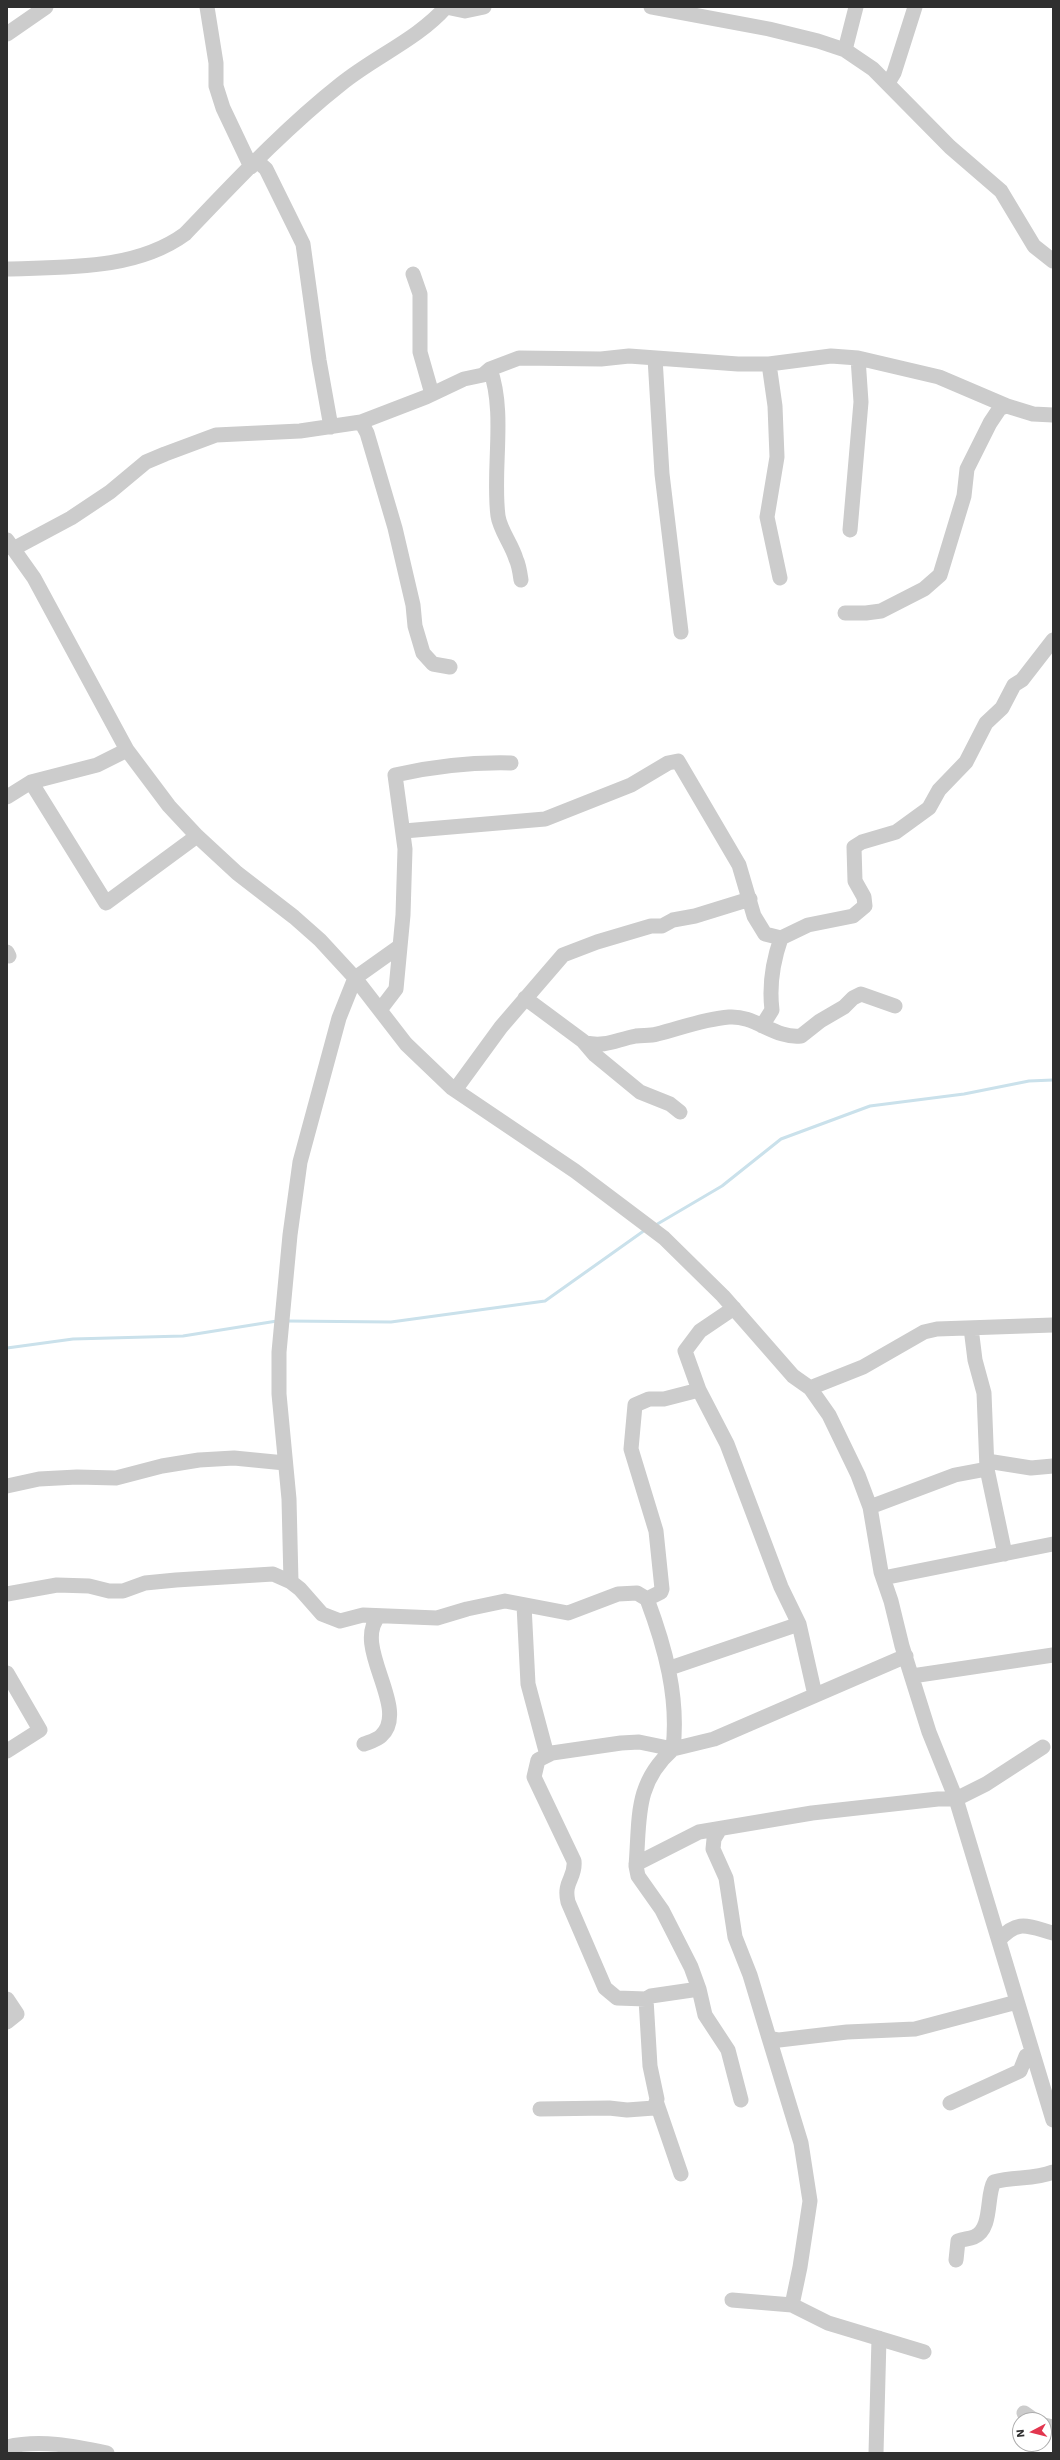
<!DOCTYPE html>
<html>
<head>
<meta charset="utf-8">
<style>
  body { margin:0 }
  #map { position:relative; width:1060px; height:2460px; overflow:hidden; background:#fff; font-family:"Work Sans",sans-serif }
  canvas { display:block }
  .frame { position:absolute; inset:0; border:8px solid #2f2f2f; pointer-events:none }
  .north { position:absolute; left:1012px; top:2412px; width:40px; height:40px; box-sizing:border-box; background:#fff; border:1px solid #acacac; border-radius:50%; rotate:263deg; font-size:11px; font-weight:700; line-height:16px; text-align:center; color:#2f2f2f }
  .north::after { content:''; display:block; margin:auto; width:14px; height:18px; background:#e2364f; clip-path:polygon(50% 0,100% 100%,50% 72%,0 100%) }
</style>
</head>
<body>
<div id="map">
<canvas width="1060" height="2460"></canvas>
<div class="frame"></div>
<div class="north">N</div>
</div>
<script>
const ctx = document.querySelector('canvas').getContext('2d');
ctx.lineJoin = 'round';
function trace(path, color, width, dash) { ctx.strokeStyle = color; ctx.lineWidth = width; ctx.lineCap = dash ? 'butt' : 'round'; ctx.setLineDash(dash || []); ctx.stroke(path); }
trace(new Path2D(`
  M654 1226 722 1186 781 1139 870 1106 964 1094 1029 1081 1053 1080
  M287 1321 391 1322 545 1301 645 1230
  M7 1348 73 1339 183 1336 277 1321`), '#cae1eb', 3);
trace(new Path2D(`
  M207 7 216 63V86L223 108 251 167
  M446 7 465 11 484 7
  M651 7 769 29 818 41 845 50 873 69 950 147 1001 191 1034 246 1053 261
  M7 34 46 7
  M845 50 856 7
  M888 83 894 73 915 7
  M257 161 266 169 303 244 319 360 331 427
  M7 269C66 267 136 270 185 234 235 182 284 129 341 84 374 57 418 39 446 7
  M413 274 420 294V352L432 394
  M655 358 662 474 681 632
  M769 364 775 406 777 457 767 517 780 578
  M490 369C506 413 492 470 498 516 500 530 512 545 516 559 519 565 520 573 521 580
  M361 422 367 433 395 528 413 605 415 626 423 653 433 664 450 667
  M850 530 861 402 858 358
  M7 540 34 578 127 750 169 806 197 836 237 873 294 917 320 940 355 978 406 1044 452 1088 575 1171 664 1238 723 1296 793 1376 810 1388 829 1415 858 1475 870 1507 881 1572 891 1601 902 1646 929 1732 956 1799 1053 2120
  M13 549 71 518 110 492 146 462 165 454 216 435 300 431 361 422 426 397 464 379 483 375 490 369 519 358 601 359 629 356 738 364H769L831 356 858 358 939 377 1007 406 1033 414 1053 415
  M845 613H866L881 611 924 589 940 575 964 496 967 469 990 423 1000 408 1007 406
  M31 782 106 903 197 836
  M7 797 31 782 97 765 127 750
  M404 831 545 819 631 785 668 763 678 761 739 865 754 916 765 934 781 938 808 925 853 916 865 906 864 897 855 881 854 847 862 842 896 832 929 808 939 790 966 762 986 723 1002 708 1014 685 1022 680 1053 640
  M7 952 9 956
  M525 998 583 1041 595 1055 640 1092 670 1104 680 1112
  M380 1010 396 989 403 915 405 849 395 775C435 766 470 762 511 763
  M762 1026 772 1010C769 986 773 961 781 938
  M585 1043C607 1047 615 1040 636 1036 643 1035 650 1036 657 1034 681 1028 704 1019 729 1017 755 1015 775 1039 801 1036L820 1021 844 1007 853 998 861 994 895 1006
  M455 1090 501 1027 563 955 597 942 651 926H662L673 920 695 916 750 899
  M734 1308 700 1331 685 1351 699 1390 727 1444 781 1587 799 1624 815 1695
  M971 1328 975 1360 984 1393 987 1469 1005 1554
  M810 1388 863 1367 924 1332 937 1329 1053 1325
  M987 1461 1031 1468 1053 1466
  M7 1486 39 1479 77 1477 116 1478 162 1466 199 1460 234 1458 285 1463
  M870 1507 955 1475 987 1469
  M883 1578 1053 1544
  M291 1582 289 1499 279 1394V1352L290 1235 300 1162 339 1018 355 978 400 946
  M7 1594 57 1585 89 1586 109 1591H123L145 1583 176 1580 273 1574 291 1582 300 1589 322 1614 340 1621 363 1615 437 1618 467 1609 505 1601 568 1613 618 1594 637 1593 647 1599C665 1647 679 1697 673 1749 634 1784 640 1818 636 1866L638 1876 662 1910 691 1967 699 1989 705 2015 728 2050 741 2100
  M647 1599 661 1592 662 1589 656 1531 631 1449 635 1405 649 1399H664L699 1390
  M524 1605 528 1684 547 1755
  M670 1668 799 1624
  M7 1673 40 1730 7 1751
  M912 1676 1053 1655
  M364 1744C369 1742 377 1740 381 1736 411 1709 351 1646 379 1616
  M720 1829 714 1839 713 1849 726 1878 735 1937 750 1975 769 2038 779 2040 847 2032 915 2029 1017 2002
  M636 1864 699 1832 812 1813 938 1799H956L986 1784 1043 1747
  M999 1940C1018 1919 1027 1926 1053 1933
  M7 1999 17 2014 7 2022
  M646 1999 617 1998 605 1988 568 1902C563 1881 576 1878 574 1861L534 1777 538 1760 552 1753 621 1743 639 1742 673 1749 714 1739 906 1656
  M950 2103 1020 2071 1026 2056 1032 2053
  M657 2104 681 2174
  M540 2109 609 2108 627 2110 654 2108 657 2099 650 2066 646 1999 651 1996 699 1989
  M956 2260 958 2241C963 2239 969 2239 974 2237 993 2229 986 2195 994 2182 1013 2176 1034 2180 1053 2172
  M732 2300 792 2305 800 2267 810 2201 801 2143 769 2038
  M792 2305 828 2323 924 2352
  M1024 2413 1034 2420
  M1044 2425 1053 2427
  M7 2447C40 2439 74 2446 107 2453
  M876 2453 879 2338`), '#ccc', 15);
</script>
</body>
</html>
